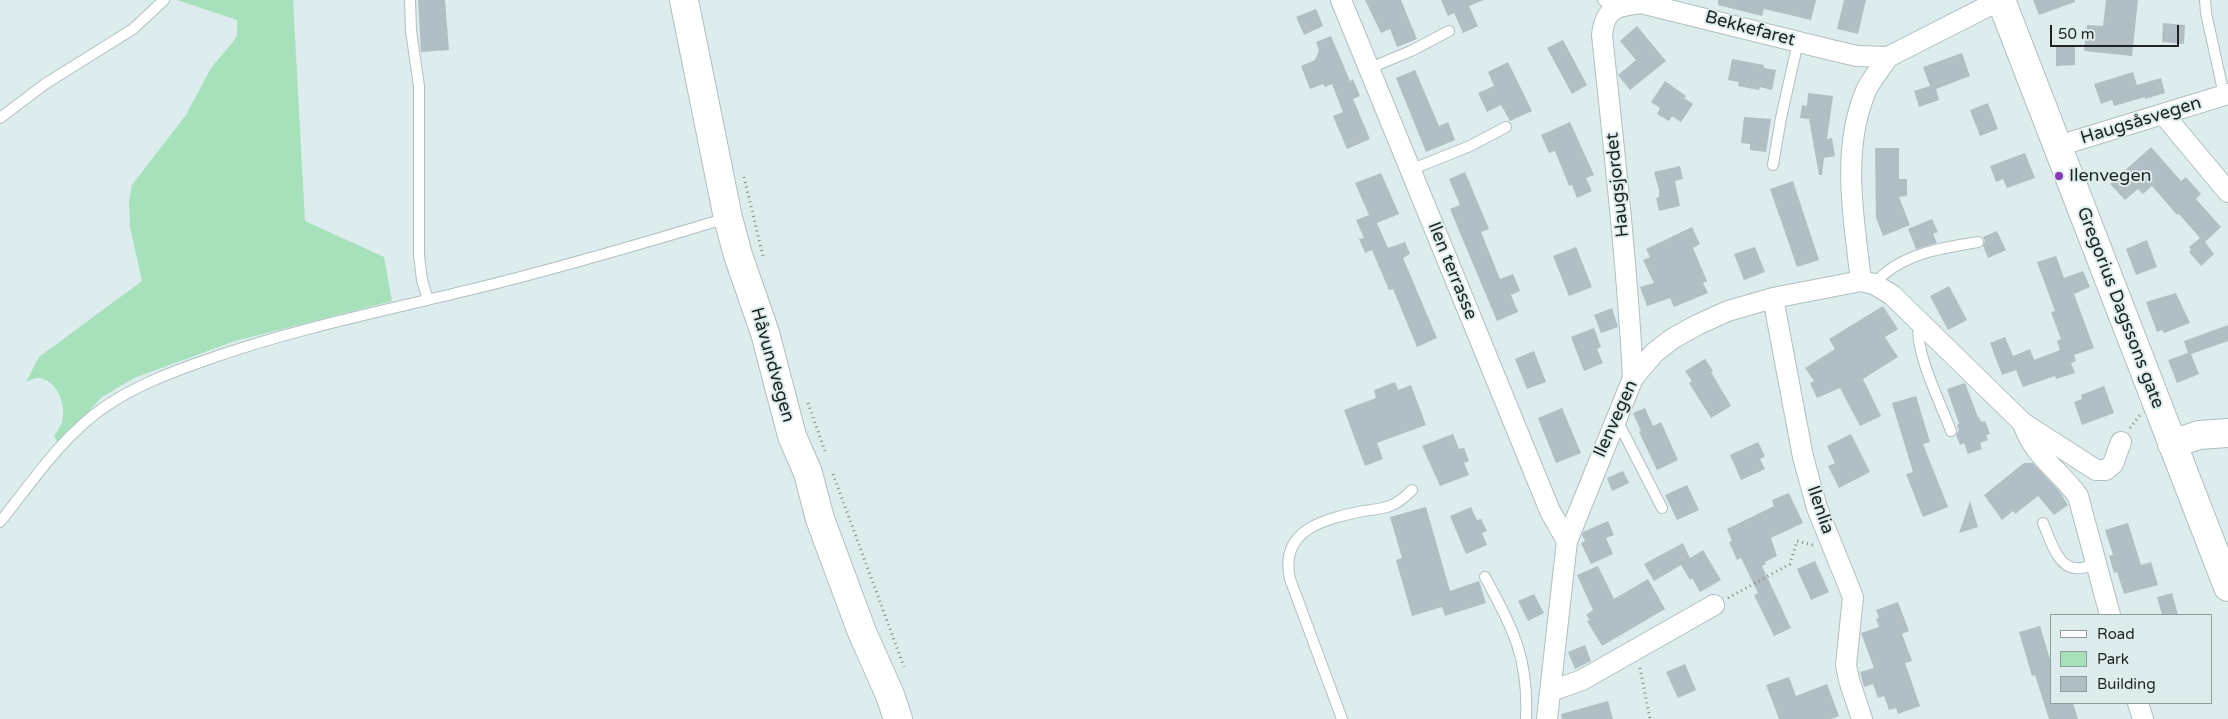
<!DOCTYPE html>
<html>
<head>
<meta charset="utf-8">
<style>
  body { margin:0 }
  #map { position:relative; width:2228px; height:719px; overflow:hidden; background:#ddeced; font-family:"Varela Round",sans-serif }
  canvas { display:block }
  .legend { position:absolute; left:2050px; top:614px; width:162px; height:90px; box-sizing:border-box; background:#ddeced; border:1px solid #919c9d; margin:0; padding:6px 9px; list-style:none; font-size:15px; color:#1e2424 }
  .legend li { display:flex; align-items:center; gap:10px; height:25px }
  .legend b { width:25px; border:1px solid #919c9d }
  .scale { position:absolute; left:2050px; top:25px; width:129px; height:22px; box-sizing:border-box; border:2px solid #1e2424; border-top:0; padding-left:6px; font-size:15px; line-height:18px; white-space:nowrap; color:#1e2424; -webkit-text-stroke:4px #ddeced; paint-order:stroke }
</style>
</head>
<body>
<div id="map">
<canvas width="2228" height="719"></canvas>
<ul class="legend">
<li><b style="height:6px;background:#fff"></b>Road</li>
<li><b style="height:14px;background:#a6e1bc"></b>Park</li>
<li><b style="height:14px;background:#b1bec3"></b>Building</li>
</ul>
<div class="scale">50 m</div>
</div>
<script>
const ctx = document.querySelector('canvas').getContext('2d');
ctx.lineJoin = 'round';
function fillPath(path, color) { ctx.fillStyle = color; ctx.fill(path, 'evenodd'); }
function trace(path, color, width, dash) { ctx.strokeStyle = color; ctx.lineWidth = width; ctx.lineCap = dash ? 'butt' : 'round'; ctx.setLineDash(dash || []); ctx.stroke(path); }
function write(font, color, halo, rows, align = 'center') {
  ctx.font = font + ' "Varela Round",sans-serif'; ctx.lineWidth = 4; ctx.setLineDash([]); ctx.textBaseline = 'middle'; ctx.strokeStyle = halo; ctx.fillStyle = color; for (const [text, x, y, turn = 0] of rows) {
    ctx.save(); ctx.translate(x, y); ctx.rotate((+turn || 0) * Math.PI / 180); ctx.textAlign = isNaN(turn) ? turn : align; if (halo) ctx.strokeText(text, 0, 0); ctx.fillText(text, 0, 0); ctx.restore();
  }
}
fillPath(new Path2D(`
  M177 0H293L305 221 384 257 392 301 235 341 134 378 102 397 58 444 54 436C57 432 60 427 62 422 67 406 57 378 37 378 34 378 29 381 26 382L39 357 142 281 130 227 129 201 132 185 186 115 211 68 233 42 237 35V20Z`), '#a6e1bc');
fillPath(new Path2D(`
  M418 0H445L449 50 421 52Z
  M1365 0H1401L1417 39 1397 47 1390 29 1381 33Z
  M1441 0H1484L1469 6 1478 26 1463 33 1454 13 1448 16Z
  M1718 0H1816L1811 20 1764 9 1762 16 1718 5Z
  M1844 0H1866L1858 34 1837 29Z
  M2033 0H2075V2L2039 15Z
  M2106 0H2138L2132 56 2084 51 2087 25 2103 26Z
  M1316 9 1323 26 1304 35 1296 17Z
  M2163 23 2185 25 2184 44 2162 42Z
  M1637 26 1666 61 1630 90 1618 75 1636 60 1620 41Z
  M1331 36 1350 81 1353 79 1360 96 1353 99 1370 139 1347 149 1333 116 1343 112 1332 84 1325 87 1323 84 1310 89 1301 66 1315 60 1319 50 1316 42Z
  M1563 40 1587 85 1572 94 1547 48Z
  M2056 47H2075V65L2056 66Z
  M1962 53 1970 76 1936 89 1939 100 1919 107 1914 91 1930 86 1923 67Z
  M1732 59 1764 65V68L1776 70 1772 90 1760 87 1759 90 1738 86 1739 82 1728 80Z
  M1508 62 1532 111 1510 121 1501 105 1487 112 1478 93 1494 86 1488 72Z
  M1415 70 1439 126 1448 122 1455 140 1426 152 1396 78Z
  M2133 72 2137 85 2161 78 2165 93 2145 99V97L2114 106 2112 100 2101 104 2094 84Z
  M1665 81 1686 96 1684 98 1693 104 1681 122 1672 116 1669 121 1657 114 1660 108 1651 102Z
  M1808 93 1833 96 1827 139 1832 138 1835 156 1824 158 1822 175H1819L1809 119 1800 118 1802 105 1807 106Z
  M1988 103 1998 129 1980 136 1970 110Z
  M1744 117 1771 119 1766 152 1750 150V144L1741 143Z
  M1570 122 1594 175 1586 178 1592 191 1577 198 1572 185 1569 186 1555 151 1549 153 1541 135Z
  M2151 147 2181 181 2186 177 2201 194 2196 199 2221 227 2205 242 2214 254 2201 266 2189 252 2191 250 2189 247 2200 238 2179 214 2177 215 2152 186 2143 194 2138 189 2125 200 2110 184Z
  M1875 148H1899V179H1907V196L1899 197 1910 225 1883 236 1876 218Z
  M2025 153 2035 178 2007 188 2003 179 1996 182 1990 166Z
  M1680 166 1683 179 1675 181 1680 206 1659 211 1656 198 1659 197V190L1654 172Z
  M1465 172 1489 229 1481 232 1500 279 1513 274 1520 291 1511 295 1518 312 1497 321 1450 209 1460 205 1449 179Z
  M1381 173 1399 214 1377 223 1388 248 1405 242 1410 254 1403 258 1437 338 1417 347 1393 289 1389 290 1372 250 1365 253 1359 239 1364 238 1356 220 1369 215 1355 183Z
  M1793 181 1819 260 1797 267 1770 189Z
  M1932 219 1938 232 1933 234 1937 243 1916 249 1908 229Z
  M1692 227 1700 244 1693 248 1707 281 1703 283 1708 293 1674 307 1670 298 1647 306 1640 287 1654 283 1643 260 1650 257 1646 249Z
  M1997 231 2006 250 1988 258 1983 246 1985 241 1983 237Z
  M2147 240 2157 267 2136 275 2126 249Z
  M1576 247 1592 287 1569 296 1553 256Z
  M1755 247 1765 272 1744 280 1734 254Z
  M2056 256 2064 278 2083 271 2090 287 2074 294 2094 348 2074 355 2076 361 2071 363 2075 373 2056 379 2055 376 2023 387 2016 370 2002 375 1990 343 2005 337 2013 356 2030 349 2034 360 2060 350 2057 341 2061 339 2051 312 2055 311 2037 262Z
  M1949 286 1967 320 1948 330 1930 296Z
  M2176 293 2190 323 2164 333 2162 330 2157 332 2146 302Z
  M1883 306 1898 329 1885 337 1898 357 1863 379 1881 416 1860 426 1840 388 1817 398 1810 383 1814 381 1805 368 1835 349 1829 339Z
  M1612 308 1618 327 1601 333 1594 315Z
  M2228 325V341L2191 354 2199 374 2177 383 2168 360 2188 353 2184 341Z
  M1594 328 1601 347 1597 349 1603 363 1584 371 1571 337Z
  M1534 351 1546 382 1527 389 1515 359Z
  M1705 359 1713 371 1711 372 1731 406 1711 418 1689 383 1692 381 1685 371Z
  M1395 382 1398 390 1411 385 1426 425 1377 443 1383 459 1365 466 1344 410 1376 398 1374 390Z
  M1965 383 1978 417H1979L1981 422 1985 421 1990 434 1986 435 1988 440 1980 443 1982 449 1968 454 1964 443 1960 445 1956 435 1959 430 1957 425 1959 424 1947 389Z
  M2104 386 2114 413 2082 425 2074 402 2082 399 2081 395Z
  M1916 396 1930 442 1923 444 1948 507 1923 517 1906 474 1913 472 1892 403Z
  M1562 408 1581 453 1556 463 1538 418Z
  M1645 408 1653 426 1661 422 1678 460 1657 470 1639 432 1641 431 1633 413Z
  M1453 434 1459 449 1464 448 1469 461 1464 463 1469 475 1440 486 1422 446Z
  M1851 434 1870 472 1839 488 1828 466 1835 463 1827 446Z
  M1758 442 1765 456 1760 459 1765 469 1741 480 1730 455Z
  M2024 463H2033L2060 492 2068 505 2054 515 2038 496 2015 514 2013 511 2002 520 1984 495Z
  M1623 471 1629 483 1612 491 1607 478Z
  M1687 485 1699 510 1677 520 1665 495Z
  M1789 493 1803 523 1771 538 1777 556 1765 562 1766 564 1762 566 1791 628 1774 636 1754 595 1758 593 1741 558 1737 560 1729 542 1732 541 1727 529 1774 506 1772 500Z
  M1970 501 1978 527 1959 533Z
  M1426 507 1450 591 1479 581 1486 603 1445 616 1442 607 1412 616 1396 560 1402 558 1390 517Z
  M1471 507 1477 520 1481 519 1487 531 1482 533 1487 545 1466 554 1450 516Z
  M1608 521 1614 535 1606 538 1613 554 1591 564 1581 543 1585 541 1582 535 1583 532Z
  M2128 523 2141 565 2151 562 2158 585 2124 594 2117 572 2114 573 2109 556 2113 555 2105 530Z
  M1683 543 1690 558 1703 550 1721 580 1700 592 1692 578 1690 580 1681 565 1654 581 1644 564Z
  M1815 561 1829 592 1811 600 1797 569Z
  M1598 566 1614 599 1648 579 1665 609 1602 646 1587 621 1590 620 1586 615 1593 610 1577 575Z
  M2172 593 2178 615H2162L2157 597Z
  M1534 594 1544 613 1528 621 1518 601Z
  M1898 602 1909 631 1902 634 1912 661 1905 663 1920 706 1898 714 1896 708 1889 710 1884 696 1878 698 1873 684 1864 687 1860 672 1874 668 1861 633 1879 627 1876 619 1879 618 1876 610Z
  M2040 626 2052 666V703H2073L2078 719H2049L2035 675 2032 676 2019 632Z
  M1585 645 1591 661 1575 669 1568 652Z
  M1685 664 1696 690 1678 698 1666 672Z
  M1789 677 1796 696 1827 684 1839 716 1831 719H1779L1766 685Z
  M1608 701 1613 719H1562L1561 714Z`), '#b1bec3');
const lane = new Path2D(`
  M410 0 411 31 419 86V255L422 280 428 300
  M1603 0 1612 9
  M2205 0 2206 13 2224 95
  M1370 68 1411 51 1449 31
  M0 118 45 84 133 29 164 0
  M1773 165 1781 118 1798 42
  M1410 170 1470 146 1506 127
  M1874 284C1900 254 1940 248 1978 242
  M1919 322C1913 349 1941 404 1951 431
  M1617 420 1662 508
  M0 522C32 482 63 435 106 406 137 385 172 372 206 360 290 330 378 312 465 291 553 270 641 244 727 218
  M2043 523C2049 536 2057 567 2075 568 2081 569 2089 566 2095 565
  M1485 577C1513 629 1529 658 1526 719
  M1342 719 1290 579C1279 529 1325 519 1363 511 1372 510 1382 509 1390 506 1398 503 1406 496 1412 490`);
const street = new Path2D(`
  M1341 0 1550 511 1567 541
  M2164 115 2228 192
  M2058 146 2228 94
  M1861 281C1854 220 1841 152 1865 93 1870 80 1881 69 1888 57
  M1773 298 1803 457 1817 508 1853 597 1846 665 1849 680 1862 719
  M1633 378C1627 263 1614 149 1602 35 1605 8 1616 6 1641 3L1831 50 1857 56 1888 57 2000 0
  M2023 423C2032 454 2060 471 2078 496L2110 615
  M1551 691 1582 680 1714 605
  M2138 703 2143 719
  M1547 719 1567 541 1633 378 1654 353 1672 339 1697 325 1728 311 1773 298 1861 281 1874 284 1892 295 2023 423 2096 470H2106L2113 464 2121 442`);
const secondary = new Path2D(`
  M684 0 728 218 738 255 765 333 792 436 808 473 820 519 862 632 890 695 898 719
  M2001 0 2228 587
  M2172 444 2199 435 2228 433`);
trace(lane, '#b0bfbf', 12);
trace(street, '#b0bfbf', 22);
trace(secondary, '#b0bfbf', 30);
trace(new Path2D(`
  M744 177 763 256
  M808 403 826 454
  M2130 428 2140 415
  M833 474 904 667
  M1728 598 1790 564 1797 541 1813 545
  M1640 668 1650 719`), '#818b8c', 3, [1, 4]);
trace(lane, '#fff', 10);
trace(street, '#fff', 20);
trace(secondary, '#fff', 28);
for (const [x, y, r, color] of [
  [2059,176,5,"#843cae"]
]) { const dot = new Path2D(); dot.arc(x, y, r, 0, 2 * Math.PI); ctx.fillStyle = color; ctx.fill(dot); trace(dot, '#ddeced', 2); }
write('18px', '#1e2424', '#ddeced', [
  ["Bekkefaret",1750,29,15],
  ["Haugsåsvegen",2141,121,-17],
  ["Haugsjordet",1618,185,-96],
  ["Ilen terrasse",1452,271,68],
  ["Gregorius Dagssons gate",2120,308,69],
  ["Håvundvegen",772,365,74],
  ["Ilenvegen",1616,419,-66],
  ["Ilenlia",1820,510,71]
]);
write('18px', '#1e2424', '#ddeced', [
  ["Ilenvegen",2069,176]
], 'left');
</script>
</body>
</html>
